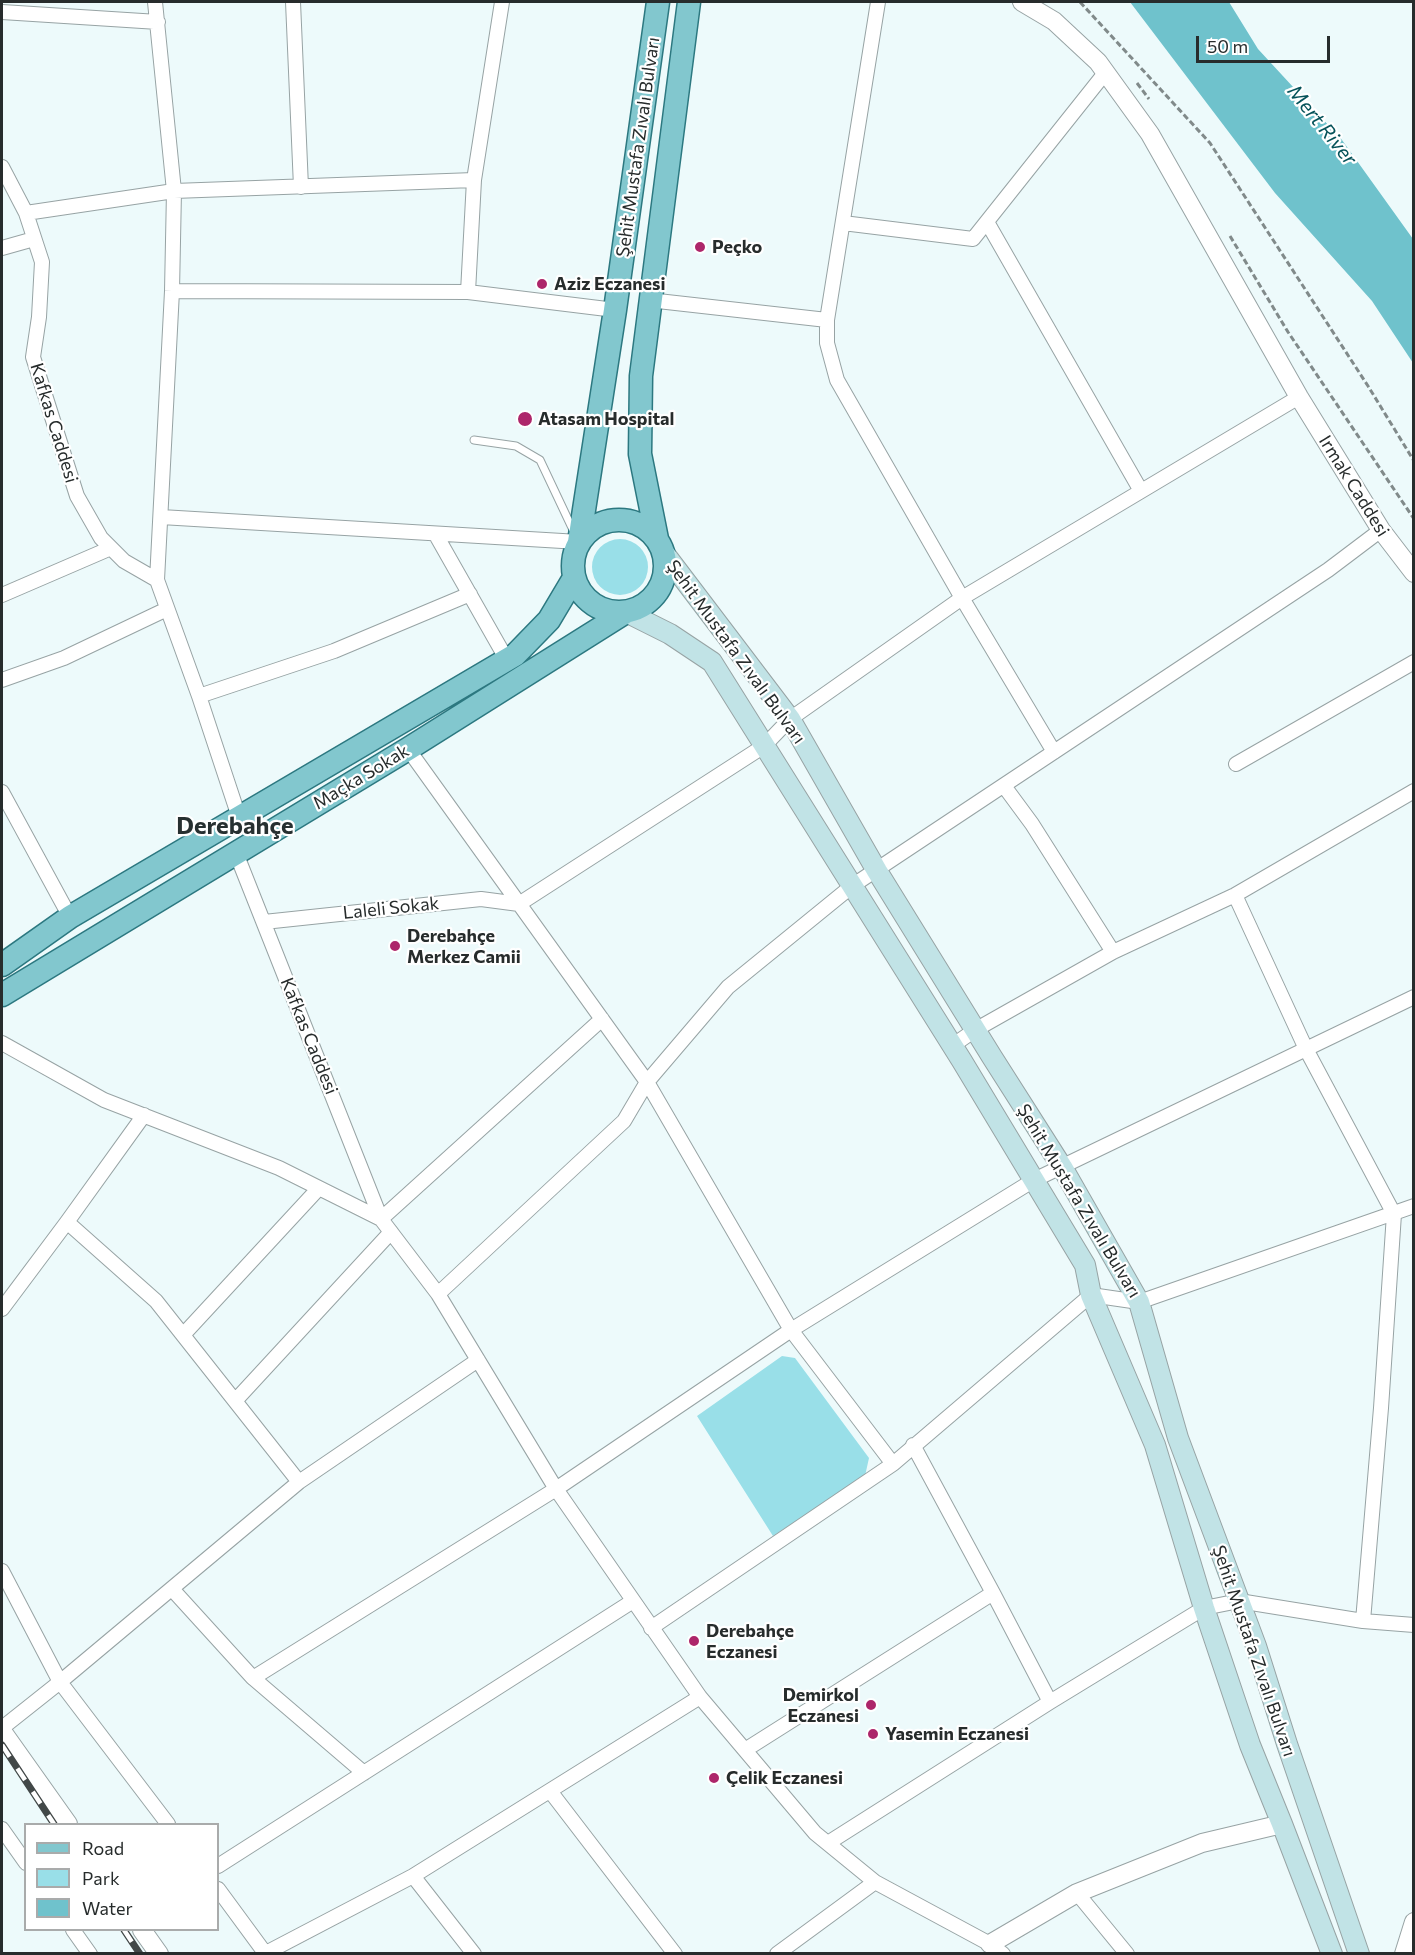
<!DOCTYPE html>
<html>
<head>
<meta charset="utf-8">
<style>
  body { margin:0 }
  #map { position:relative; width:1415px; height:1955px; overflow:hidden; background:#edfafb; font-family:Commissioner,sans-serif }
  canvas { display:block }
  .frame { position:absolute; inset:0; border:3px solid #272c2c; pointer-events:none }
  .legend { position:absolute; left:24px; top:1823px; width:195px; height:108px; box-sizing:border-box; background:#fff; border:2px solid #a9abab; margin:0; padding:8px 10px; list-style:none; font-size:18px; color:#272c2c }
  .legend li { display:flex; align-items:center; gap:12px; height:30px }
  .legend b { width:30px; border:2px solid #a9abab }
  .scale { position:absolute; left:1196px; top:36px; width:134px; height:27px; box-sizing:border-box; border:3px solid #272c2c; border-top:0; padding-left:8px; font-size:18px; line-height:21px; white-space:nowrap; color:#272c2c; -webkit-text-stroke:4px #fff; paint-order:stroke }
</style>
</head>
<body>
<div id="map">
<canvas width="1415" height="1955"></canvas>
<div class="frame"></div>
<ul class="legend">
<li><b style="height:8px;background:#82c7ce"></b>Road</li>
<li><b style="height:16px;background:#99dfe8"></b>Park</li>
<li><b style="height:16px;background:#6fc2cc"></b>Water</li>
</ul>
<div class="scale">50 m</div>
</div>
<script>
const ctx = document.querySelector('canvas').getContext('2d');
ctx.lineJoin = 'round';
function fillPath(path, color) { ctx.fillStyle = color; ctx.fill(path, 'evenodd'); }
function trace(path, color, width, dash) { ctx.strokeStyle = color; ctx.lineWidth = width; ctx.lineCap = dash ? 'butt' : 'round'; ctx.setLineDash(dash || []); ctx.stroke(path); }
function write(font, color, halo, rows, align = 'center') {
  ctx.font = font + ' Commissioner,sans-serif'; ctx.lineWidth = 4.5; ctx.setLineDash([]); ctx.textBaseline = 'middle'; ctx.strokeStyle = halo; ctx.fillStyle = color; for (const [text, x, y, turn = 0] of rows) {
    ctx.save(); ctx.translate(x, y); ctx.rotate((+turn || 0) * Math.PI / 180); ctx.textAlign = isNaN(turn) ? turn : align; if (halo) ctx.strokeText(text, 0, 0); ctx.fillText(text, 0, 0); ctx.restore();
  }
}
fillPath(new Path2D(`
  M592 567a28 28 0 1 1 56 0a28 28 0 1 1-56 0Z
  M782 1356 795 1358 869 1458 865 1476 773 1536 697 1416Z`), '#99dfe8');
fillPath(new Path2D(`
  M1130 2H1229L1258 49 1342 140 1413 239V363L1372 301 1275 193Z`), '#6fc2cc');
const service = new Path2D(`
  M474 440 516 446 540 460 574 532`);
const minor = new Path2D(`
  M155 2 174 191 172 291 157 580 199 696 239 817
  M293 2 301 187
  M878 2 827 320V343L837 380 962 598 1054 752
  M2 12 158 22
  M2 167 26 213 42 262 39 317 33 357 77 496 101 538 124 561 157 580
  M26 213 174 191 474 180
  M987 222 1141 491
  M843 223 973 239 1105 73
  M2 248 34 239
  M172 291 468 292 615 310
  M468 292 474 180 502 2
  M649 300 827 320
  M161 517 579 542
  M436 535 507 660
  M2 595 111 548
  M2 680 64 658 167 609
  M199 696 334 651 470 594
  M408 749 647 1082 791 1330 893 1464
  M1236 764 1414 662
  M1004 786 1032 824 1113 952
  M2 792 70 917
  M236 853 381 1219
  M1235 895 1306 1049 1394 1214 1381 1408 1363 1621
  M264 922 481 899 519 904 764 746 790 719 962 598 1299 397
  M2 1043 104 1100 279 1168 381 1219 438 1294 556 1489 700 1697 815 1833 875 1882 990 1944 1003 1954
  M952 1046 975 1030 1113 952 1235 895 1414 791
  M381 1219 602 1019
  M67 1222 156 1301 299 1482
  M438 1294 624 1121 647 1082 728 987 852 886 1328 570 1381 530
  M2 1309 67 1222 144 1115
  M183 1335 319 1188
  M235 1401 391 1232
  M913 1445 993 1593 1050 1702
  M2 1571 60 1682 168 1824
  M172 1589 253 1678 364 1773
  M651 1628 893 1464 1091 1295 1139 1302 1414 1206
  M253 1678 556 1489 791 1330 1034 1180 1414 997
  M2 1728 60 1682 299 1482 478 1360
  M745 1750 993 1593
  M550 1791 675 1954
  M2 1829 26 1863
  M828 1843 1050 1702 1204 1608 1239 1601 1363 1621 1414 1625
  M218 1866 633 1601
  M413 1876 474 1954
  M218 1889 265 1953
  M1077 1893 1127 1954
  M73 1930 90 1954
  M264 1954 413 1876 700 1697
  M777 1954 875 1882`);
const tertiary = new Path2D(`
  M1022 2 1054 21 1098 62 1150 134 1299 397 1381 530 1414 573
  M2 1731 68 1824
  M142 1930 159 1954
  M990 1944 1077 1893 1202 1843 1282 1824
  M1404 1954 1414 1922`);
const secondary = new Path2D(`
  M664 553 790 719 877 871 992 1057 1062 1167 1139 1302 1178 1438 1256 1646 1287 1744 1359 1954
  M626 612 670 634 712 662 962 1061 1085 1265 1091 1295 1155 1445 1204 1608 1250 1745 1282 1824 1332 1954`);
const primary = new Path2D(`
  M573 566a46 46 0 1 1 92 0a46 46 0 1 1-92 0Z
  M657 539 640 454 641 376 689 2
  M579 542 615 310 658 2
  M2 965 70 917 515 655 549 620 574 578
  M2 995 408 749 626 612`);
trace(service, '#97a3a4', 9);
trace(minor, '#97a3a4', 16);
trace(tertiary, '#97a3a4', 20);
trace(secondary, '#97a3a4', 22);
trace(primary, '#2c7880', 25);
trace(new Path2D(`
  M1080 2 1210 143 1368 386 1414 461
  M1137 83 1149 99
  M1230 236 1288 332 1414 519`), '#818a8a', 3, [6, 3]);
trace(service, '#fff', 7);
trace(minor, '#fff', 14);
trace(tertiary, '#fff', 18);
trace(secondary, '#c1e3e6', 20);
trace(primary, '#82c7ce', 22);
const rail = new Path2D(`
  M2 1745 54 1824
  M124 1930 140 1954`);
trace(rail, '#424848', 7);
trace(rail, '#fff', 4.5, [14]);
for (const [x, y, r, color] of [
  [700,247,6,"#ad266a"],
  [542,284,6,"#ad266a"],
  [525,419,8,"#ad266a"],
  [395,946,6,"#ad266a"],
  [694,1641,6,"#ad266a"],
  [871,1705,6,"#ad266a"],
  [873,1734,6,"#ad266a"],
  [714,1778,6,"#ad266a"]
]) { const dot = new Path2D(); dot.arc(x, y, r, 0, 2 * Math.PI); ctx.fillStyle = color; ctx.fill(dot); trace(dot, '#fff', 2); }
write('18px', '#272c2c', '#fff', [
  ["Şehit Mustafa Zıvalı Bulvarı",638,147,-82],
  ["Kafkas Caddesi",54,423,73],
  ["Irmak Caddesi",1354,486,58],
  ["Şehit Mustafa Zıvalı Bulvarı",736,652,54],
  ["Maçka Sokak",361,777,-31],
  ["Laleli Sokak",391,908,-6],
  ["Kafkas Caddesi",309,1036,68],
  ["Şehit Mustafa Zıvalı Bulvarı",1079,1201,59],
  ["Şehit Mustafa Zıvalı Bulvarı",1254,1651,71]
]);
write('bold 18px', '#272c2c', '#fff', [
  ["Peçko",712,247],
  ["Aziz Eczanesi",554,284],
  ["Atasam Hospital",538,419],
  ["Derebahçe",407,936],
  ["Merkez Camii",407,957],
  ["Derebahçe",706,1631],
  ["Eczanesi",706,1652],
  ["Demirkol",859,1695,"right"],
  ["Eczanesi",859,1716,"right"],
  ["Yasemin Eczanesi",885,1734],
  ["Çelik Eczanesi",726,1778]
], 'left');
write('italic 20px', '#06535a', '#fff', [
  ["Mert River",1322,125,51]
]);
write('bold 24px', '#273031', '#fff', [
  ["Derebahçe",235,826]
]);
</script>
</body>
</html>
